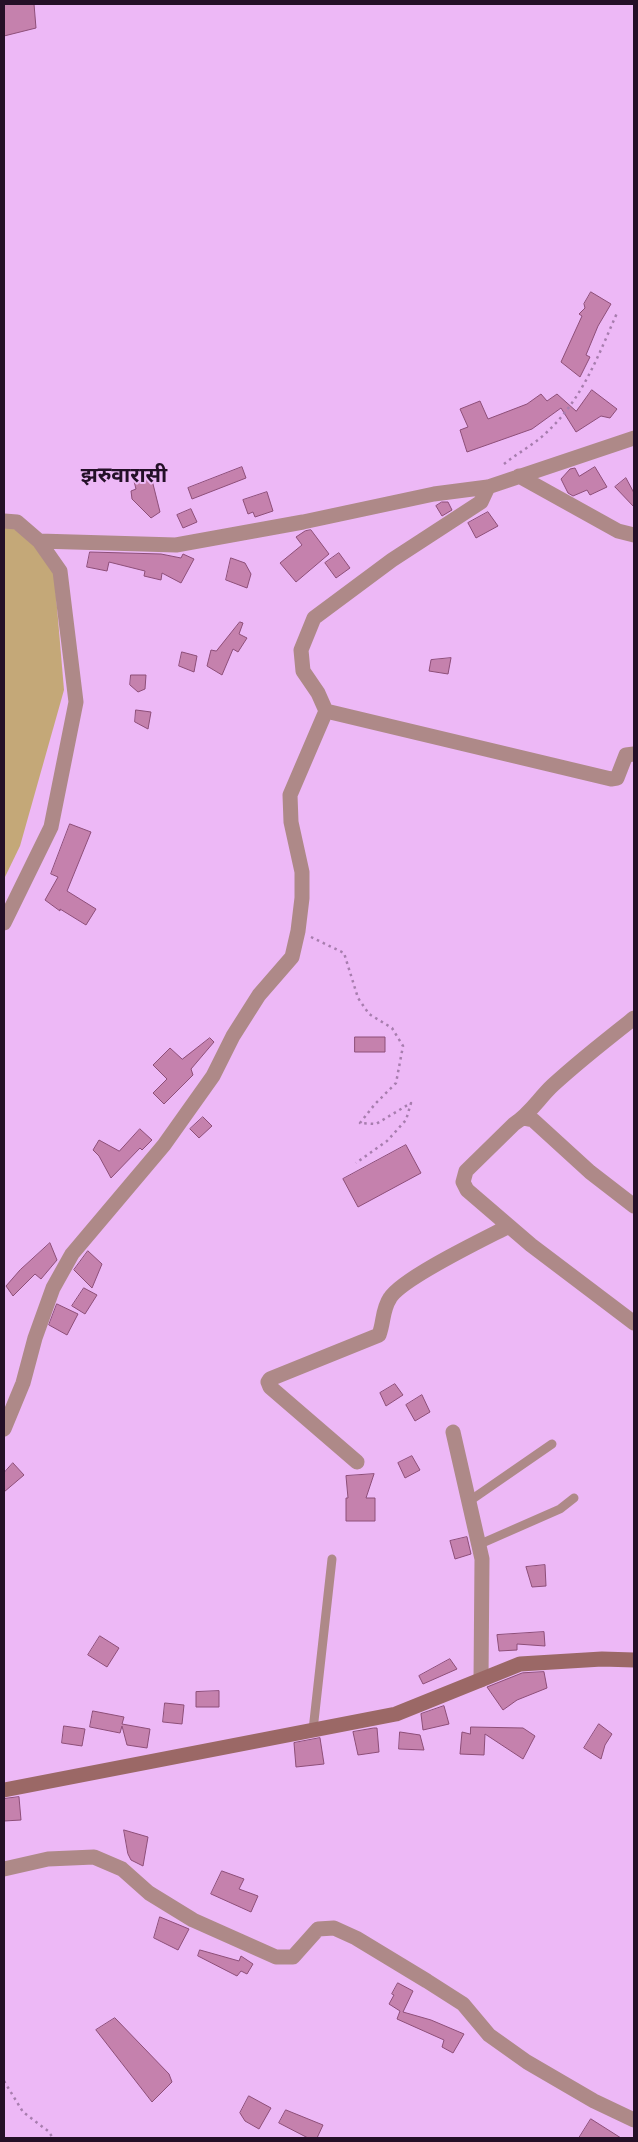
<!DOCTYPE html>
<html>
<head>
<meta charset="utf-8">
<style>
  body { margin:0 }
  #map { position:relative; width:638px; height:2142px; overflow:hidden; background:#edb8f6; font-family:"Noto Sans",sans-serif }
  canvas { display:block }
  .frame { position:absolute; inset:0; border:5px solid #241027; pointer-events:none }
</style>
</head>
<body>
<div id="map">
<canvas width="638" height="2142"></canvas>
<div class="frame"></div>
</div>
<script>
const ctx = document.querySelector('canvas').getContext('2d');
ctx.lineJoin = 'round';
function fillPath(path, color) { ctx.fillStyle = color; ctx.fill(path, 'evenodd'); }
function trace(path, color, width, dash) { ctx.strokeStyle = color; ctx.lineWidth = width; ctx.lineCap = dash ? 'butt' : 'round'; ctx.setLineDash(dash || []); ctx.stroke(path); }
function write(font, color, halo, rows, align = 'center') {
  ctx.font = font + ' "Noto Sans","Noto Sans Devanagari",sans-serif'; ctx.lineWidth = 4; ctx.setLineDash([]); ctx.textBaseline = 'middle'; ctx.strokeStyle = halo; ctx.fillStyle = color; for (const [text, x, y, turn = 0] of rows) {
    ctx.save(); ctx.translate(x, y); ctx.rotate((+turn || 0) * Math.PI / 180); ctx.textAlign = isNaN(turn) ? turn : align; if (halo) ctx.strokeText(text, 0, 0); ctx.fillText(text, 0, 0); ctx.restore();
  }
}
fillPath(new Path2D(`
  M4 521 12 522 53 560 64 690 20 846 4 879Z`), '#c4a878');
const building = new Path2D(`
  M4 4H34L36 28 4 36Z
  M591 292 611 304 598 326 586 355 590 357 580 377 561 362 582 316 579 314 585 308 584 304Z
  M592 390 617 409 610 418 601 416 576 432 561 408 532 429 467 452 460 430 468 427 460 409 480 401 488 419 527 404 541 394 547 401 557 394 576 411Z
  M242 467 246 478 192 499 188 488Z
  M595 467 607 487 590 495 587 490 573 496 568 493 561 479 570 469 575 468 579 476Z
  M151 476 160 512 151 518 132 499 131 491 136 489 134 481Z
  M626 478 634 493V507L615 487Z
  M267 492 273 511 255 517 253 512 248 514 243 500Z
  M442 502H448L452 510 442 516 436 506Z
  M191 509 197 522 183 528 177 515Z
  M488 512 498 526 476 538 468 523Z
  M311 530 329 554 296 582 280 563 302 545 296 537 305 531Z
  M90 552 161 554 181 558 183 554 194 559 181 583 162 573 161 580 144 576 145 571 109 562 107 571 87 567Z
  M339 553 350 568 336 578 325 563Z
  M231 558 245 563 251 574 247 588 226 580Z
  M240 622 243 623 239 634 247 638 238 652 233 649 222 675 207 666 211 650 216 651Z
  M182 652 197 656 194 672 179 666Z
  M451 658 448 674 429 671 431 660Z
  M131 675H146L145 689 138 692 130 685Z
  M136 710 151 712 148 729 135 722Z
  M70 824 91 832 67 891 96 909 86 925 60 909V911L45 900 58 877 51 874Z
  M355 1037H385V1052H355Z
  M210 1038 214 1042 191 1069 193 1075 164 1104 153 1093 167 1079 153 1065 170 1048 182 1059Z
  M203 1117 212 1126 199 1138 190 1129Z
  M140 1129 152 1140 142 1150 140 1148 111 1178 99 1156 93 1150 99 1140 119 1151Z
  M406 1145 421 1173 358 1207 343 1179Z
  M50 1243 57 1260 41 1279 35 1274 13 1296 6 1286 20 1270Z
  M88 1251 102 1264 92 1288 74 1270Z
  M84 1288 97 1295 85 1314 72 1306Z
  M57 1304 78 1314 67 1335 49 1325Z
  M395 1384 403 1395 386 1406 380 1393Z
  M422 1395 430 1412 415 1421 406 1405Z
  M412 1456 420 1470 405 1478 398 1463Z
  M13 1463 24 1475 4 1492V1473Z
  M374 1474 366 1498H375V1521H346V1498H348L346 1476Z
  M467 1537 471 1554 455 1559 450 1541Z
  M545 1565 546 1586 532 1587 526 1567Z
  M544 1632 545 1646 517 1644V1650L499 1651 497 1635Z
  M100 1636 119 1648 107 1667 88 1655Z
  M450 1659 457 1669 423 1684 419 1676Z
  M544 1672 547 1688 517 1700 503 1710 487 1687 522 1673Z
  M219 1691V1707H196V1692Z
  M165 1703 184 1705 182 1724 163 1722Z
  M444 1706 449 1724 423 1730 421 1714Z
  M93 1711 124 1717 122 1724 150 1729 147 1748 127 1745 122 1726 120 1733 90 1727Z
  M599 1724 612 1734 605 1745 601 1759 584 1748Z
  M64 1726 85 1729 82 1746 62 1743Z
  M471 1727 523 1728 535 1736 523 1759 485 1734 484 1755 460 1754 462 1732 470 1734Z
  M374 1728H377L379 1752 358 1755 353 1732Z
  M400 1732 420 1735 424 1750 399 1749Z
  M320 1738 324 1764 296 1767 294 1743Z
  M19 1797 21 1820 4 1821V1799Z
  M124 1830 148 1837 143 1866 131 1860 128 1854Z
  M222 1871 244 1879 239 1889 258 1896 251 1912 211 1894Z
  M160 1917 189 1929 178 1950 154 1938Z
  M200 1950 239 1961 241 1956 253 1964 247 1974 241 1971 237 1976 198 1956Z
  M398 1983 413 1991 403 2012 431 2020 464 2034 453 2053 442 2047 444 2040 397 2019 400 2011 389 2004 394 1995 392 1994Z
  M115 2018 169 2074 172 2082 152 2102 96 2030Z
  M249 2096 271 2108 259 2129 245 2121 240 2113Z
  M286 2110 323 2125 317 2138H308L279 2123Z
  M591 2119 621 2138H579Z`);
fillPath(building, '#c581ad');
trace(building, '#8d4e78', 1);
trace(new Path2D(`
  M504 464C519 452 537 443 550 429 583 397 599 354 617 313
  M311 937 344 953 358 998 369 1014 392 1028 403 1046 396 1083 375 1104 360 1123 376 1124 411 1103 406 1120 387 1141 356 1163
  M4 2081 23 2112 48 2131 53 2138`), '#a77dae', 2.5, [2.5, 4]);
trace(new Path2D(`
  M468 1502 552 1444
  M478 1545 560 1509 574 1498
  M313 1730 332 1559`), '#ae8988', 9);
trace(new Path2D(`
  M519 476 618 531 634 535
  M4 521 17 522 39 541 176 545 303 522 434 494 488 487 634 438
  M326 711 611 779 617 778 626 755 634 754
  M4 923 51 827 76 702 60 571 39 541
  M634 1018C606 1040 579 1061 553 1085 539 1098 530 1114 514 1124L466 1171 463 1182 467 1190 531 1245 634 1323
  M523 1118 533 1120 590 1172 634 1206
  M4 1429 23 1383 35 1338 53 1288 72 1254 164 1145 213 1076 233 1036 259 995 292 957 298 931 302 898V872L291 822 290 795 326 711 318 693 303 671 301 650 314 618 392 560 481 502 488 487
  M453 1432 482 1559 481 1680
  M357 1462 270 1387 268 1382 270 1379 379 1335C384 1322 382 1310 390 1298 402 1278 484 1239 509 1226
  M4 1869 48 1859 94 1857 122 1869 149 1893 193 1920 276 1957H293L318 1929 334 1928 356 1938 427 1981 463 2004 489 2035 527 2062 594 2101 634 2120`), '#ae8988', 15);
trace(new Path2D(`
  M4 1790 396 1714 520 1664 602 1659 634 1660`), '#9b6866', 15);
write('bold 21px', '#241027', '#edb8f6', [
  ["झरुवारासी",124,476]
]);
</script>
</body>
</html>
